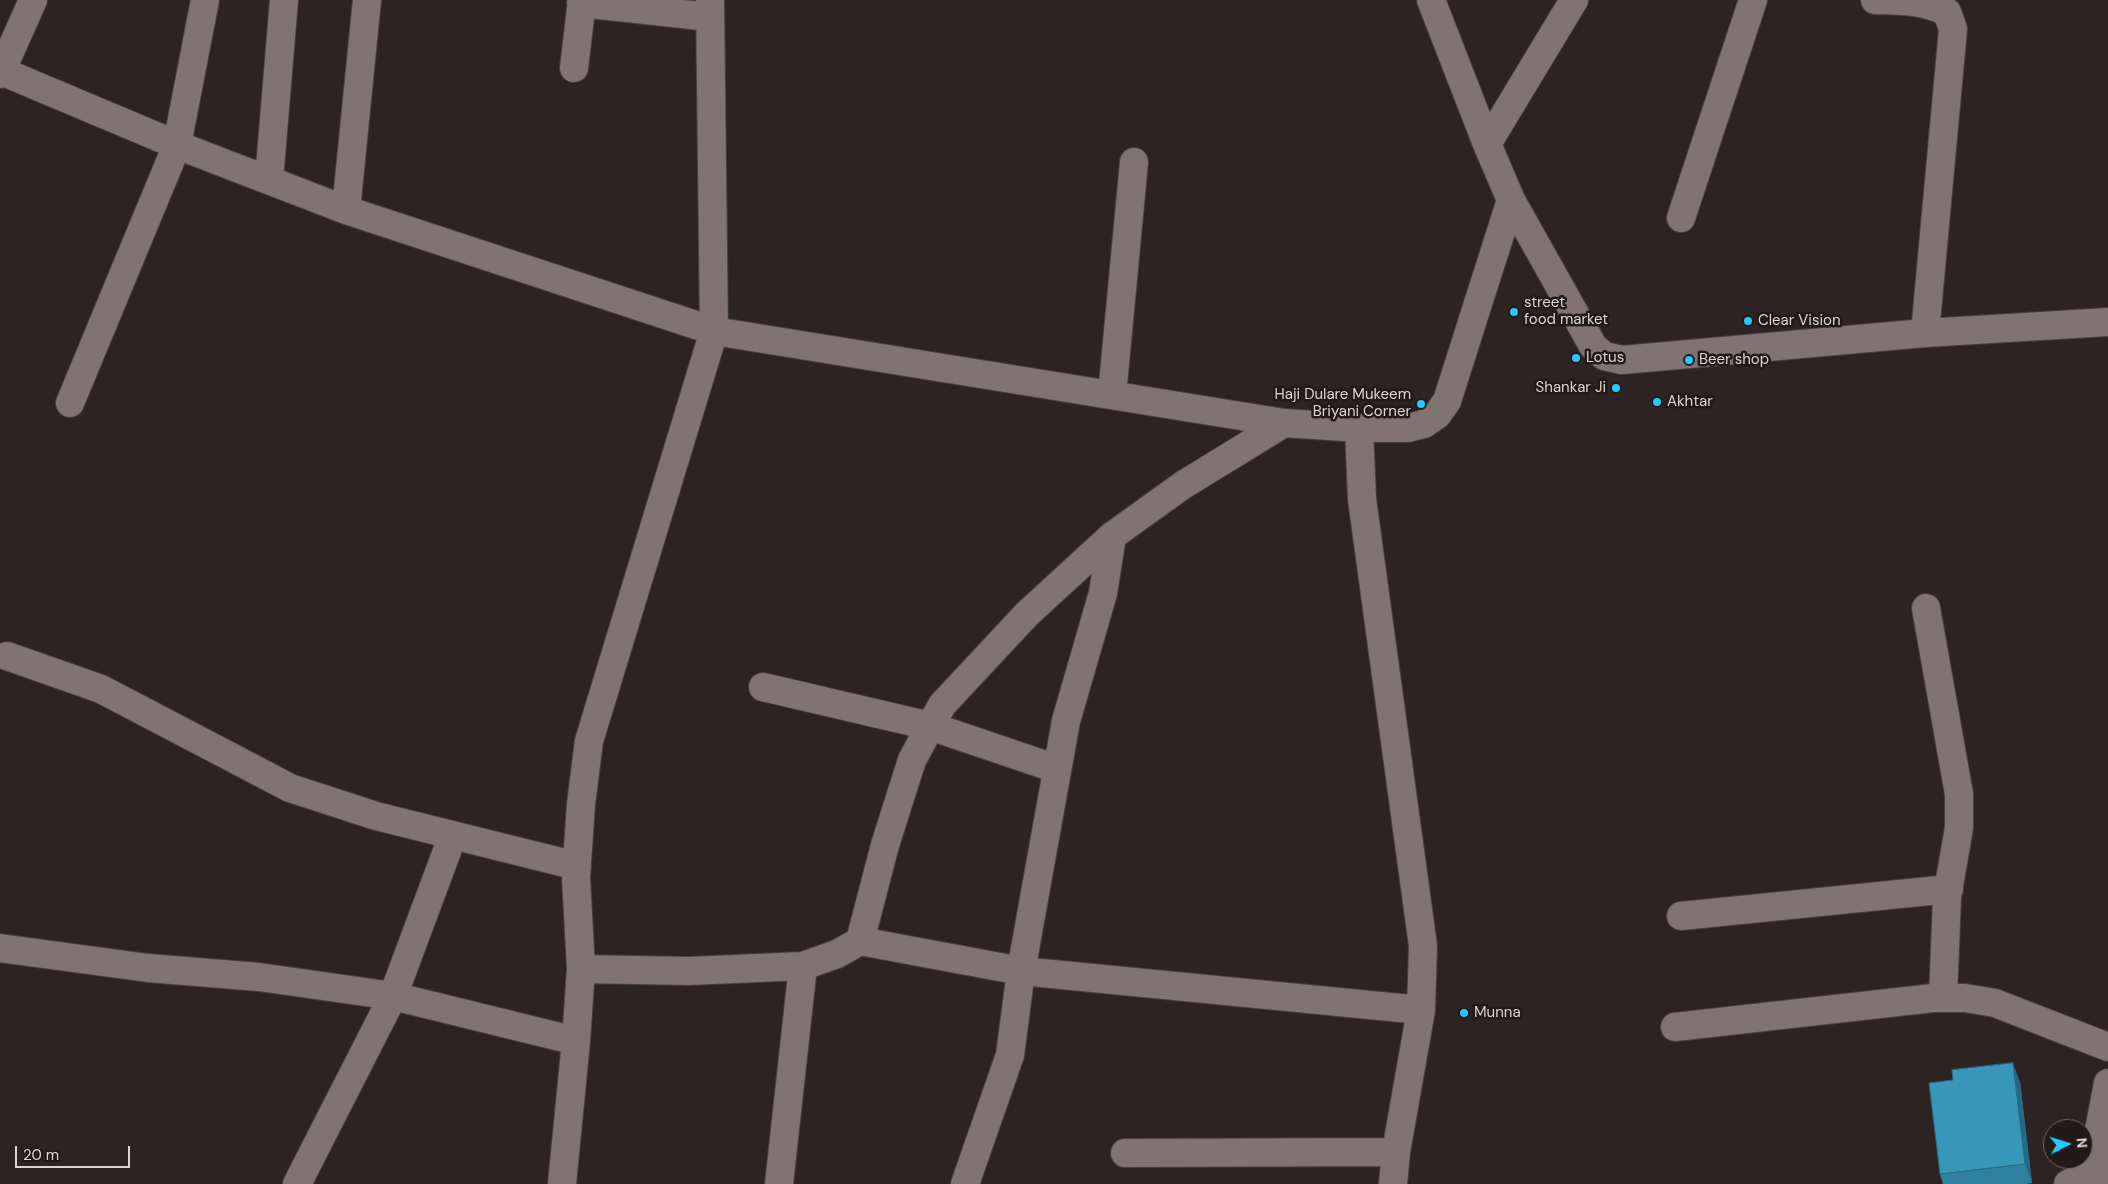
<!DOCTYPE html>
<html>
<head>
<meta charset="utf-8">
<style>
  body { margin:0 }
  #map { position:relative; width:2108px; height:1184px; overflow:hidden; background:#2d2322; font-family:"DM Sans",sans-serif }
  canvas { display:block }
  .north { position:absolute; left:2043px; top:1119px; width:50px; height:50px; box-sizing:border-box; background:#231919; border:1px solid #6d6464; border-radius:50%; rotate:85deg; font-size:14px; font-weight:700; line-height:20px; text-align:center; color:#dcd5d4 }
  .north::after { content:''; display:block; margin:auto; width:18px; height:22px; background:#23c9fe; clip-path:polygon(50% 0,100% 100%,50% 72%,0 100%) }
  .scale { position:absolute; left:15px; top:1146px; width:115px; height:22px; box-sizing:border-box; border:2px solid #dcd5d4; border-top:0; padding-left:6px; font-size:15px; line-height:18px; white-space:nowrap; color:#dcd5d4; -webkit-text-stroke:4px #231919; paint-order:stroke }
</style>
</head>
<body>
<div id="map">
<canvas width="2108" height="1184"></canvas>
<div class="north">N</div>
<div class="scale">20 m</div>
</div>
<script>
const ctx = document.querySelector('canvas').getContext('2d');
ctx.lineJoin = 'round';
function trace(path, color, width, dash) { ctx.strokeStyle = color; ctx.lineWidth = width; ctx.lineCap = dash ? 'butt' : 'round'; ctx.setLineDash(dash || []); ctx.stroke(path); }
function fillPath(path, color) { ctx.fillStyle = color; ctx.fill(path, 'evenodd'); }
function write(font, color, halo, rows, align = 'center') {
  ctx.font = font + ' "DM Sans",sans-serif'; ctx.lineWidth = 5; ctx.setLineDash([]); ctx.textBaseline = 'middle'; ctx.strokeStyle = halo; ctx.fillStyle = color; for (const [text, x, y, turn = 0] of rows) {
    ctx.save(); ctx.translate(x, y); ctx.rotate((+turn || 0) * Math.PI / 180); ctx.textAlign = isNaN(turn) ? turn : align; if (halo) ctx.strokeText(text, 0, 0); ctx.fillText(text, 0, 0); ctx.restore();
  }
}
const minor = new Path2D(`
  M1431 0 1487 144 1511 200 1593 346 1604 356 1622 360 1925 333 2108 322
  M1875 0C1902 1 1922 0 1947 12L1953 29 1925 333
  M581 3 710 17
  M574 68 582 0
  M1 71 177 145 346 210 714 331 1284 423 1359 428H1408L1424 424 1437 415 1447 401 1511 200
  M0 74 33 0
  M1487 144 1574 0
  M269 180 284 0
  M346 210 367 0
  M1681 218 1753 0
  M1112 395 1134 162
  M70 403 177 145 205 0
  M1359 428 1362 499 1423 946 1421 1010 1396 1152 1393 1184
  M1926 608 1959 794V828L1947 897 1943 998
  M7 656 101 689 290 788 376 816 577 866
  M763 687 930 726 1057 769
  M1681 916 1949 889
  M860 941 1021 971 1421 1010
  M0 948 148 968 259 977 393 996 576 1041
  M581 969 689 971 803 966 837 954 860 941 885 845 912 760 942 705 1027 614 1112 536 1183 485 1284 423
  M1675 1027 1933 998H1965L1995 1003 2108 1047
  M1125 1153 1396 1152
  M297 1184 393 996 453 835
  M562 1184 576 1041 581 969 576 877 581 804 589 741 714 331 710 0
  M779 1184 803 966
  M965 1184 1010 1055 1021 971 1066 721 1103 593 1112 536
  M2068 1184 2082 1177 2098 1166
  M2098 1184 2097 1141 2108 1083`);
trace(minor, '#494040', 30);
trace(minor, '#807372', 28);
fillPath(new Path2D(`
  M1953 1080 2020 1082 2032 1183 2026 1184H1943L1940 1174Z`), '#30819f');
fillPath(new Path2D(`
  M2013 1063 2020 1082 2032 1183 2025 1164Z`), '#276982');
const building = new Path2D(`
  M2013 1063 2025 1164 1940 1174 1929 1083 1953 1080 1952 1070Z`);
fillPath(building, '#3896b9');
trace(building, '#276982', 1);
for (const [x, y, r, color] of [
  [1514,312,5,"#23c9fe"],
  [1748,321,5,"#23c9fe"],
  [1576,358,5,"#23c9fe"],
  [1689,360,5,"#23c9fe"],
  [1616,388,5,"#23c9fe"],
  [1657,402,5,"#23c9fe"],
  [1421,404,5,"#23c9fe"],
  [1464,1013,5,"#23c9fe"]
]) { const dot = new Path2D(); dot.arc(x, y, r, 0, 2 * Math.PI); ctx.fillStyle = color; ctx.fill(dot); trace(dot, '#231919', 2); }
write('15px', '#dcd5d4', '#231919', [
  ["street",1524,303],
  ["food market",1524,320],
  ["Clear Vision",1758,321],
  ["Lotus",1586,358],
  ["Beer shop",1699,360],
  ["Shankar Ji",1606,388,"right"],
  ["Haji Dulare Mukeem",1411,395,"right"],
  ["Briyani Corner",1411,412,"right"],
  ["Akhtar",1667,402],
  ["Munna",1474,1013]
], 'left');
</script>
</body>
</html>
